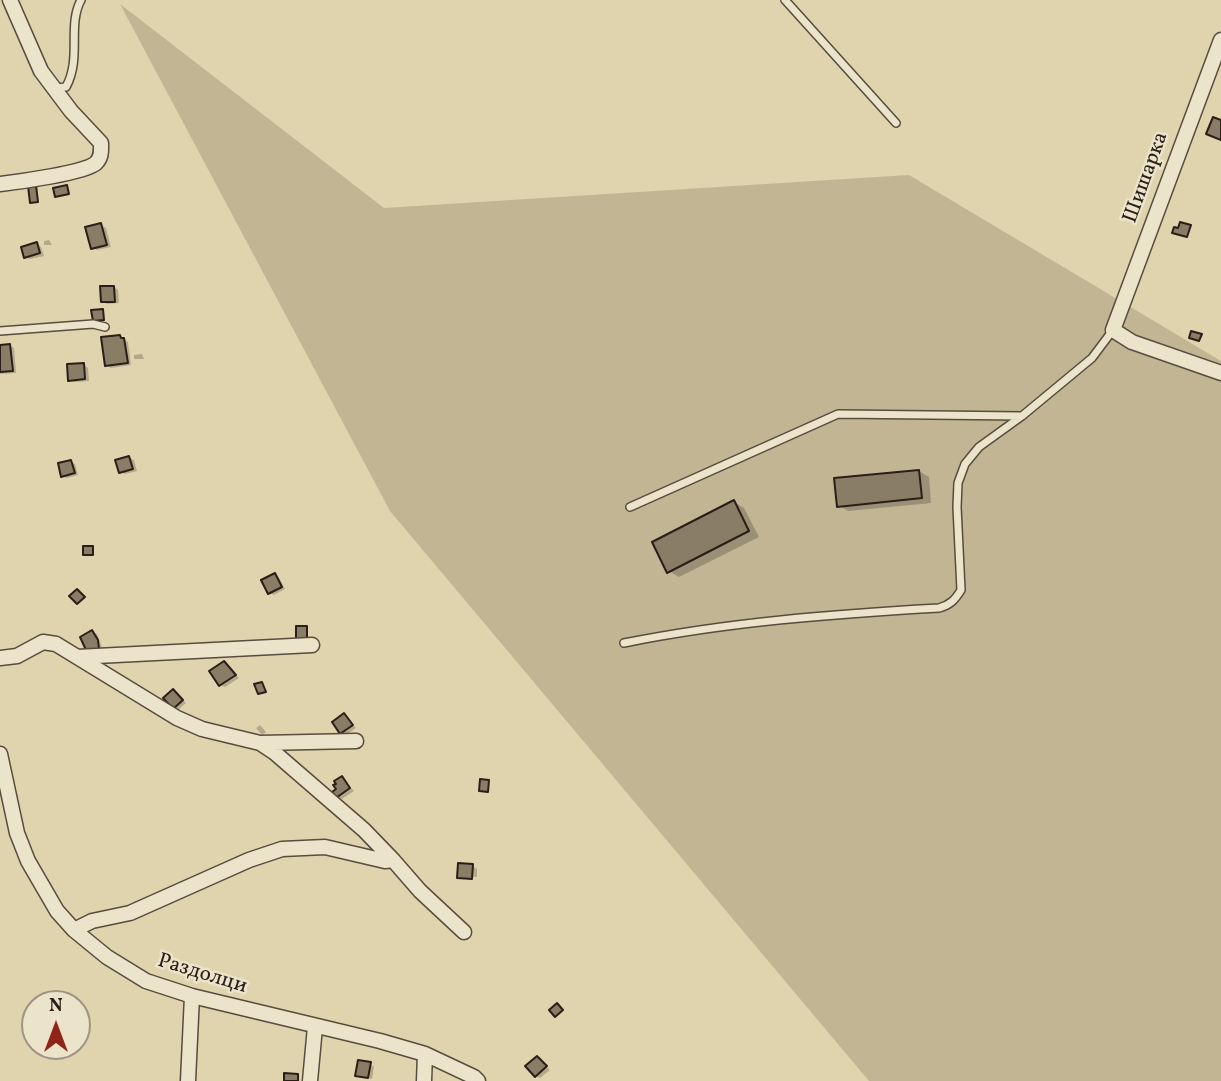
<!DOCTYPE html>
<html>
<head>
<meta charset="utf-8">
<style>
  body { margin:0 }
  #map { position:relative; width:1221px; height:1081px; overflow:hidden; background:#e0d4ae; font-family:Vollkorn,serif }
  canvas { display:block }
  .north { position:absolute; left:21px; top:990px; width:70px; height:70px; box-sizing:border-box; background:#ebe3ca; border:2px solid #9e9483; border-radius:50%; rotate:0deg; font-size:19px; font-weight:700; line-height:28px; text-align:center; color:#2b1e18 }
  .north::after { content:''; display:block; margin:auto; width:24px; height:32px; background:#8f2418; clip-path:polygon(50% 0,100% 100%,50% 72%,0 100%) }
</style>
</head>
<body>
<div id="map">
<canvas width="1221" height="1081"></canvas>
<div class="north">N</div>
</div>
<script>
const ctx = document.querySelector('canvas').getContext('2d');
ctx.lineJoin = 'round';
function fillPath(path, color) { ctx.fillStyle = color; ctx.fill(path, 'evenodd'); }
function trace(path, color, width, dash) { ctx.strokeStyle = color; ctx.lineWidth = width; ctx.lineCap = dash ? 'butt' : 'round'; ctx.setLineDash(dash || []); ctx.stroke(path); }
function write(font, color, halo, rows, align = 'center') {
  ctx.font = font + ' Vollkorn,serif'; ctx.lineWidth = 5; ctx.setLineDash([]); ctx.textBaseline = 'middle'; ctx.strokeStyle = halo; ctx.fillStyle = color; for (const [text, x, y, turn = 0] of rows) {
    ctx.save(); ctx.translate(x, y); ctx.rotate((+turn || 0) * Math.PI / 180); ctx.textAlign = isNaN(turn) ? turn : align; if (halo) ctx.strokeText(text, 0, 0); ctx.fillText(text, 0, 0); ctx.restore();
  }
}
fillPath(new Path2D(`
  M120 4 384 208 909 175 1221 361V1081H869L390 511Z`), '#c1b594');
fillPath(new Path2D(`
  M101 225 106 228 111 247 97 250 93 248Z
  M49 240 52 245H44V241Z
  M37 244 41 247 44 256 30 259 26 257Z
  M114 287 118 290 119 303 107 304 102 301Z
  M120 337 128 342 131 365 111 368 106 365Z
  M0 346H10L14 348 16 373 0 374Z
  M142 354 144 359H134V355Z
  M84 365 88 368 89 381 74 382 69 379Z
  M129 458 134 460 137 471 125 474 120 472Z
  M71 462 75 464 78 475 67 478 63 476Z
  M919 471 929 477 931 503 848 511 838 505Z
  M734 502 744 508 759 537 679 577 669 571Z
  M275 575 279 578 285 589 274 595 269 593Z
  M92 632 97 634 103 650 92 652Z
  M224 663 239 678 225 687 220 685Z
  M177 694 186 703 178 710 174 708Z
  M344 715 356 728 346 735 342 733Z
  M260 725 266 732 262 735 256 728Z
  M342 778 354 791 342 799 337 796Z
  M473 866 477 869V877L461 876Z
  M537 1058 550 1070 540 1078 536 1076Z
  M370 1064 374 1067 372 1079 357 1075Z`), '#0003');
const building = new Path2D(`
  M1213 117 1221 120V140L1206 134Z
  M36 185 38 202 30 203 28 186Z
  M67 185 69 194 55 197 53 188Z
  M1180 222 1191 225 1187 237 1172 233 1174 227 1178 228Z
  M101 223 107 245 91 249 85 227Z
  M37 242 40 253 24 258 21 247Z
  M100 286H114L115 302H101Z
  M103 309 104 320 93 321 91 310Z
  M1191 331 1202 334 1199 341 1189 338Z
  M120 335 121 338H124L128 363 105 366 101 337Z
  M10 344 13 371 0 372V345Z
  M84 363 85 379 68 381 67 364Z
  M129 456 133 469 119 473 115 460Z
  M71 460 75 473 61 477 58 463Z
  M919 470 922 498 837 507 834 478Z
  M734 500 749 531 667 573 652 542Z
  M83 546H93V555H83Z
  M275 573 282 587 268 594 261 580Z
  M77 589 85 597 77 604 69 596Z
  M296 626H307V641H296Z
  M92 630 98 640 99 649 86 650 80 637Z
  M224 661 236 675 219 686 209 671Z
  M262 682 266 692 258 694 254 684Z
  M173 689 183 700 173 709 163 698Z
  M344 713 353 725 340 734 332 722Z
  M342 776 350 788 336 798 332 792 336 789 333 785 336 784 334 781Z
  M480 779 489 780 488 792 479 791Z
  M458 863 473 864 472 879 457 878Z
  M557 1003 563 1010 555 1017 549 1010Z
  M537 1056 547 1066 535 1077 525 1066Z
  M358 1060 371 1062 368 1078 355 1076Z
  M284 1073 298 1074V1081H284Z`);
fillPath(building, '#897d66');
trace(building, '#2b1e18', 2);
const service = new Path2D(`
  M785 0 896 123
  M55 88 66 87C82 58 67 26 81 0
  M0 331 93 324 105 327
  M630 507 838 414 1021 416
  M624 643C728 622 834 614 939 608 950 605 955 600 961 590L957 507 958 483 965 464 979 447 1022 416 1092 358 1113 330`);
const minor = new Path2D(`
  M1221 40 1113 330 1132 342 1221 373
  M0 184C17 182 85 173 96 163 102 157 101 150 101 143L71 111 41 71 10 0
  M77 657 312 645
  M0 658 17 656 43 642 56 644 177 718 202 729 260 743 275 753 364 830 393 860
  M261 743 356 741
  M0 754 17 833 28 861 57 911 74 930 107 957 146 981 192 996 380 1041 425 1054 474 1077 478 1081
  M74 930 92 921 130 913 249 860 282 849 325 847 385 861 393 860 420 891 464 932
  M188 1081 192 996
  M310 1081 315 1027
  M424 1081 425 1054`);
trace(service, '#584c3e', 10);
trace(minor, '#584c3e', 17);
trace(service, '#ebe3ca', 7);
trace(minor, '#ebe3ca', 14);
write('21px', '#2b1e18', '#ebe3ca', [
  ["Шишарка",1147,178,-70],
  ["Раздолци",202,975,17]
]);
</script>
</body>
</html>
